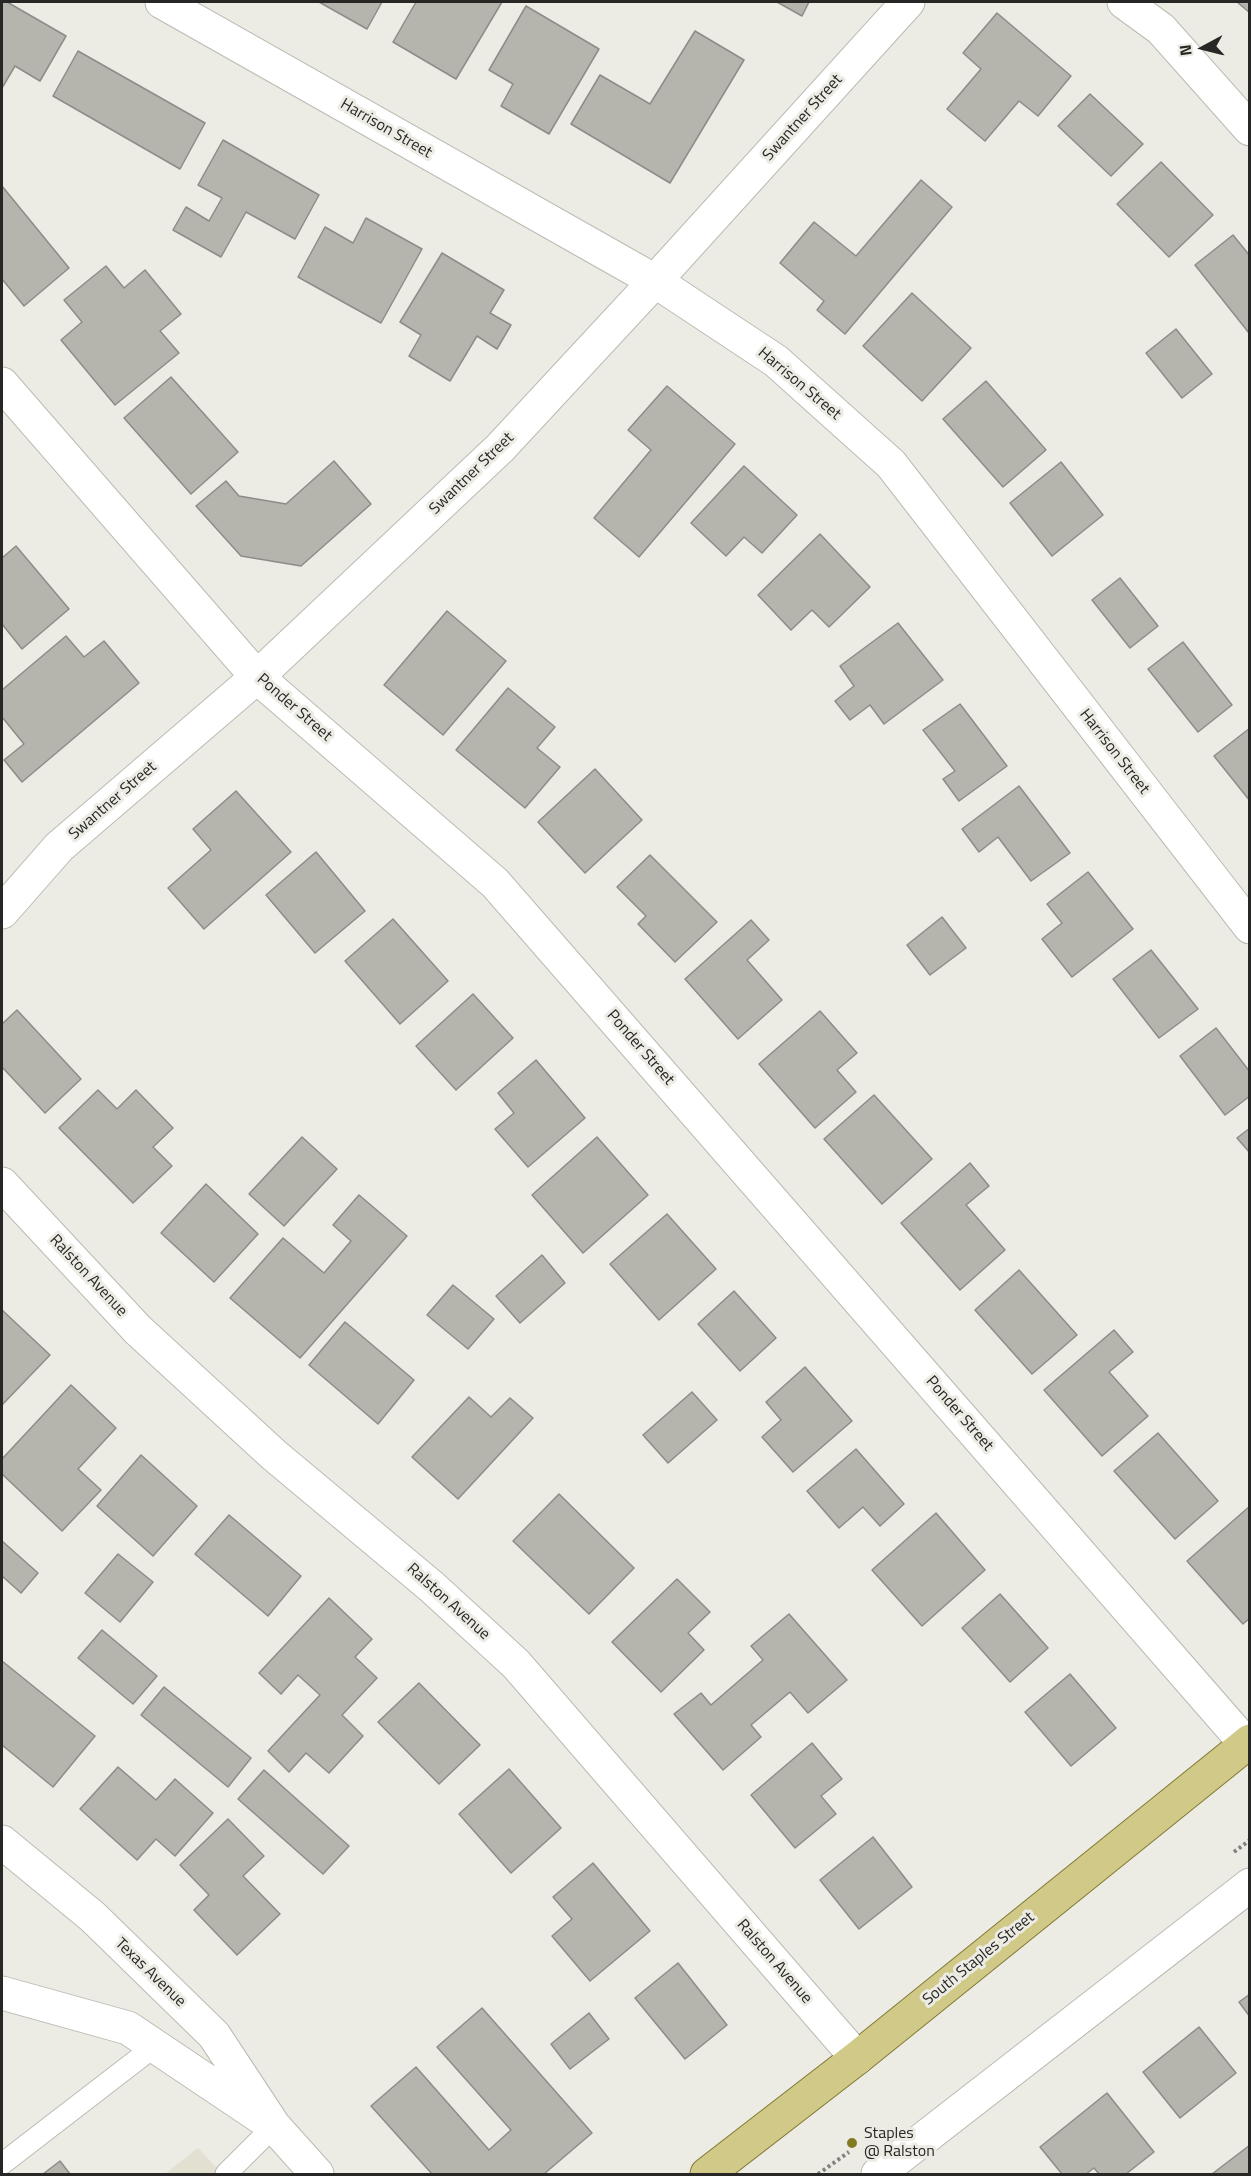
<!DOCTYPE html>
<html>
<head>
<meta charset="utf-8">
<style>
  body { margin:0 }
  #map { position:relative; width:1251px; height:2176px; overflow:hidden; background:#ecebe4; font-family:"Titillium Web",sans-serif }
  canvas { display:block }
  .frame { position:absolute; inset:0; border:3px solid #272725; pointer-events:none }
  .north { position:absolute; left:1173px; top:18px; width:60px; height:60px; -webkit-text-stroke:4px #ecebe4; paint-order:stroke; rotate:263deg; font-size:16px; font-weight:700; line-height:24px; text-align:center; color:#272725 }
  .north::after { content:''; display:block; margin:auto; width:21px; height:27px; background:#272725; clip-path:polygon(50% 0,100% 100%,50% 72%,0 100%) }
</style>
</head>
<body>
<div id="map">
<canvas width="1251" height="2176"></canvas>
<div class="frame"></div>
<div class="north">N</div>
</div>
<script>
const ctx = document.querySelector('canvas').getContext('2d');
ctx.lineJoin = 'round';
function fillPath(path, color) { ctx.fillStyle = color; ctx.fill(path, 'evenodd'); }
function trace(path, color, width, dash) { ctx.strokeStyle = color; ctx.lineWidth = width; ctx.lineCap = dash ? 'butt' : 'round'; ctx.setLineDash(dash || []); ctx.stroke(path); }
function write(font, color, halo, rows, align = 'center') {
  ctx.font = font + ' "Titillium Web",sans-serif'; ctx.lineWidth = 6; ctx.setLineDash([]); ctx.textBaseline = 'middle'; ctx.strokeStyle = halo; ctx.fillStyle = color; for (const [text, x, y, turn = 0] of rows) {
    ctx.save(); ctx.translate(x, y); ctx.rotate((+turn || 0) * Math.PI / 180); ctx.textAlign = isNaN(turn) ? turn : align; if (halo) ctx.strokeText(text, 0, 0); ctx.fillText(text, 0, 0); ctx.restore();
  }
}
fillPath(new Path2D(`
  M198 2148 222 2174H165Z`), '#e1e0d1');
const building = new Path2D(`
  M2 2H7L66 36 40 81 15 66 2 88Z
  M319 2H382L367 29Z
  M416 2H502L456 79 393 42Z
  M777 2H809L802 16Z
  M1237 2H1250V13Z
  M526 6 599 49 549 134 501 106 513 84 489 70Z
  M997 13 1071 76 1038 116 1019 101 985 141 947 109 981 69 963 53Z
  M695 31 744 60 670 183 571 124 600 75 650 104Z
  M78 51 205 123 180 169 53 96Z
  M1090 94 1143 144 1111 176 1058 126Z
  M223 140 319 195 295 239 246 212 221 257 173 230 186 207 209 221 222 198 198 185Z
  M1161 162 1213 215 1169 257 1117 204Z
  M921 180 952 207 845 334 817 310 824 301 780 263 814 222 856 256Z
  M2 186 69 268 24 306 2 279Z
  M366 218 422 249 381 323 298 277 325 227 353 243Z
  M1233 235 1250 256 1249 333 1195 265Z
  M442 253 504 290 490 313 511 325 497 349 477 336 450 381 409 356 421 335 400 322Z
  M106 266 124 288 145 270 181 314 160 331 179 353 115 405 61 340 82 322 64 300Z
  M912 293 971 348 922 401 863 346Z
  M1176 329 1212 374 1182 398 1146 353Z
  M171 377 238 452 191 494 124 418Z
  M986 381 1046 450 1003 487 943 419Z
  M667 386 735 444 639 557 594 518 651 450 628 430Z
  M334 461 371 504 301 566 241 556 196 506 226 481 239 496 286 504Z
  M1061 462 1103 515 1052 556 1010 503Z
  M744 466 797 515 762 553 744 537 726 556 691 523Z
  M820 534 870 587 829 627 812 610 791 630 758 595Z
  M16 546 69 609 22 649 2 624V558Z
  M1120 578 1158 626 1130 648 1092 600Z
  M447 611 506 661 443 735 384 685Z
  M898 623 943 680 884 724 870 705 850 720 835 701 854 686 840 666Z
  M66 636 84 657 104 641 139 683 22 782 4 760 24 744 2 717V690Z
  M1183 642 1232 705 1198 732 1148 669Z
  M508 688 555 727 537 748 560 767 525 808 456 750Z
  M960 704 1007 766 959 801 943 779 955 771 923 730Z
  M1250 728V801L1214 756Z
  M595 769 642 820 585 873 538 822Z
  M1019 786 1070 853 1031 881 998 837 979 852 962 829Z
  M236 791 291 852 204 929 168 888 211 850 193 829Z
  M316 852 365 911 315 953 266 895Z
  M650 855 717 922 675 962 638 924 646 916 617 887Z
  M1088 872 1133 929 1072 977 1042 939 1062 923 1047 904Z
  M942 917 966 948 930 975 907 945Z
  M393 919 448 981 400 1024 345 961Z
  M751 920 769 940 747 960 782 1000 738 1039 685 979Z
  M1151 950 1198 1009 1159 1038 1113 979Z
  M473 994 513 1038 456 1090 416 1046Z
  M17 1010 81 1079 45 1113 2 1067V1024Z
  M820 1011 857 1053 837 1070 856 1092 815 1128 759 1064Z
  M1216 1028 1250 1072V1096L1225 1115 1180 1056Z
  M536 1060 585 1118 528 1167 495 1129 514 1113 498 1093Z
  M98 1090 117 1109 136 1090 173 1128 153 1147 172 1166 133 1203 59 1128Z
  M874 1095 932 1159 882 1204 824 1139Z
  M1250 1128V1153L1237 1138Z
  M302 1137 337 1169 284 1226 249 1194Z
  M597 1137 648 1195 583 1253 532 1195Z
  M970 1163 989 1186 966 1205 1005 1250 960 1290 901 1223Z
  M206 1184 258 1234 214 1282 161 1233Z
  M359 1195 407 1236 300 1358 230 1298 283 1238 324 1273 351 1241 333 1225Z
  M667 1214 716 1269 659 1320 610 1264Z
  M542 1255 565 1283 520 1323 496 1296Z
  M1019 1270 1077 1335 1032 1374 975 1310Z
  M453 1285 494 1319 468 1349 427 1315Z
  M734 1291 776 1338 740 1371 698 1324Z
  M2 1310 50 1355 2 1405Z
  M345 1322 414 1380 378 1424 309 1365Z
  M1114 1330 1133 1352 1109 1372 1148 1416 1102 1456 1044 1390Z
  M805 1367 852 1421 793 1472 762 1437 781 1420 766 1402Z
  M71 1385 116 1428 78 1469 101 1490 62 1531 2 1474V1459Z
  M692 1392 717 1420 668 1463 643 1435Z
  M469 1397 491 1417 510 1398 533 1418 458 1499 412 1457Z
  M1158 1433 1218 1501 1175 1539 1114 1471Z
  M856 1449 904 1504 880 1526 863 1507 839 1528 807 1491Z
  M141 1455 197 1506 153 1556 97 1506Z
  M559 1494 634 1568 589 1614 513 1541Z
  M1250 1506V1618L1243 1624 1187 1561Z
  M936 1513 985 1570 922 1626 872 1570Z
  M229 1515 301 1576 268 1616 195 1554Z
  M2 1541 38 1573 21 1593 2 1576Z
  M118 1554 153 1582 120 1622 85 1593Z
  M677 1579 710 1612 688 1633 704 1650 661 1692 612 1642Z
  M1000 1594 1048 1648 1010 1682 962 1628Z
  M329 1598 372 1639 355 1657 377 1678 342 1715 363 1736 329 1773 306 1753 289 1772 268 1751 320 1695 298 1675 281 1694 259 1673Z
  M789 1614 847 1680 808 1713 790 1692 751 1725 761 1737 723 1770 674 1714 701 1693 711 1705 763 1660 751 1646Z
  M102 1630 157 1676 133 1704 78 1658Z
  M2 1661 95 1736 53 1787 2 1745Z
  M1070 1674 1116 1728 1071 1766 1025 1712Z
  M419 1683 480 1745 439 1784 378 1722Z
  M164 1687 251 1758 228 1787 141 1715Z
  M812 1743 842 1779 821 1796 836 1814 795 1848 751 1795Z
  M118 1767 156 1800 175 1779 213 1813 175 1856 156 1839 137 1860 80 1809Z
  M509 1769 561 1828 511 1873 459 1814Z
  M264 1770 349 1846 323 1874 238 1799Z
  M228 1819 264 1856 243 1876 280 1914 237 1955 194 1910 209 1895 180 1865Z
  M873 1837 912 1887 859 1929 820 1880Z
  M593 1863 650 1931 590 1981 552 1936 572 1919 553 1897Z
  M678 1963 727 2025 685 2059 635 1998Z
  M1250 1994V2017L1239 2002Z
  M482 2008 592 2133 544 2174H432L371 2106 416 2067 489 2150 511 2130 437 2047Z
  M589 2013 609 2039 570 2069 551 2044Z
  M1199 2027 1236 2073 1180 2118 1143 2072Z
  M1107 2093 1154 2152 1126 2174H1099L1094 2168 1086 2174H1062L1040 2147Z
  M1250 2145V2174H1212Z
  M60 2161 70 2174H43Z`);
fillPath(building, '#b5b5ae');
trace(building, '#8d8c86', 1.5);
const lane = new Path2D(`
  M2 2164 155 2046
  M226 2174 274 2126`);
const street = new Path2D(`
  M162 2 655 281 776 361 891 464 1250 927
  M1124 2 1161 29 1250 129
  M2 384 257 677 495 883 1246 1744
  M2 912 59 847 257 677 500 448 655 281 908 2
  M2 1184 138 1330 274 1455 432 1587 516 1664 857 2058
  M2 1842 93 1917 214 2035 274 2126
  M2 1993 128 2028 274 2126 317 2174
  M878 2174 1250 1885`);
const primary = new Path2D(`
  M707 2174 857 2058 1250 1741`);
trace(lane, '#bbbbb4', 23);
trace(street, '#bbbbb4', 35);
trace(primary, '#807932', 35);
trace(new Path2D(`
  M1234 1852 1250 1840
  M818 2174 849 2152`), '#84847f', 4, [3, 3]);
trace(lane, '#fff', 21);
trace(street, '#fff', 33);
trace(primary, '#d0c988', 33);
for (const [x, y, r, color] of [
  [852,2143,6,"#837a20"]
]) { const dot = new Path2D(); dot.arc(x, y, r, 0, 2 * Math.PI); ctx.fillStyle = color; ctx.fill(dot); trace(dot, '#ecebe4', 2); }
write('16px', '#272725', '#ecebe4', [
  ["Swantner Street",803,118,-48],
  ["Harrison Street",386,129,30],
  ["Harrison Street",799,384,40],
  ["Swantner Street",472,474,-44],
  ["Ponder Street",294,708,41],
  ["Harrison Street",1114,752,52],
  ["Swantner Street",113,801,-41],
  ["Ponder Street",640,1048,49],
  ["Ralston Avenue",88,1276,47],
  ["Ponder Street",959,1414,49],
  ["Ralston Avenue",448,1602,42],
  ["South Staples Street",979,1959,-39],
  ["Ralston Avenue",774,1962,49],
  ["Texas Avenue",150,1973,44]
]);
write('16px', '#272725', '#ecebe4', [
  ["Staples",864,2134],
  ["@ Ralston",864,2152]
], 'left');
</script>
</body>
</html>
